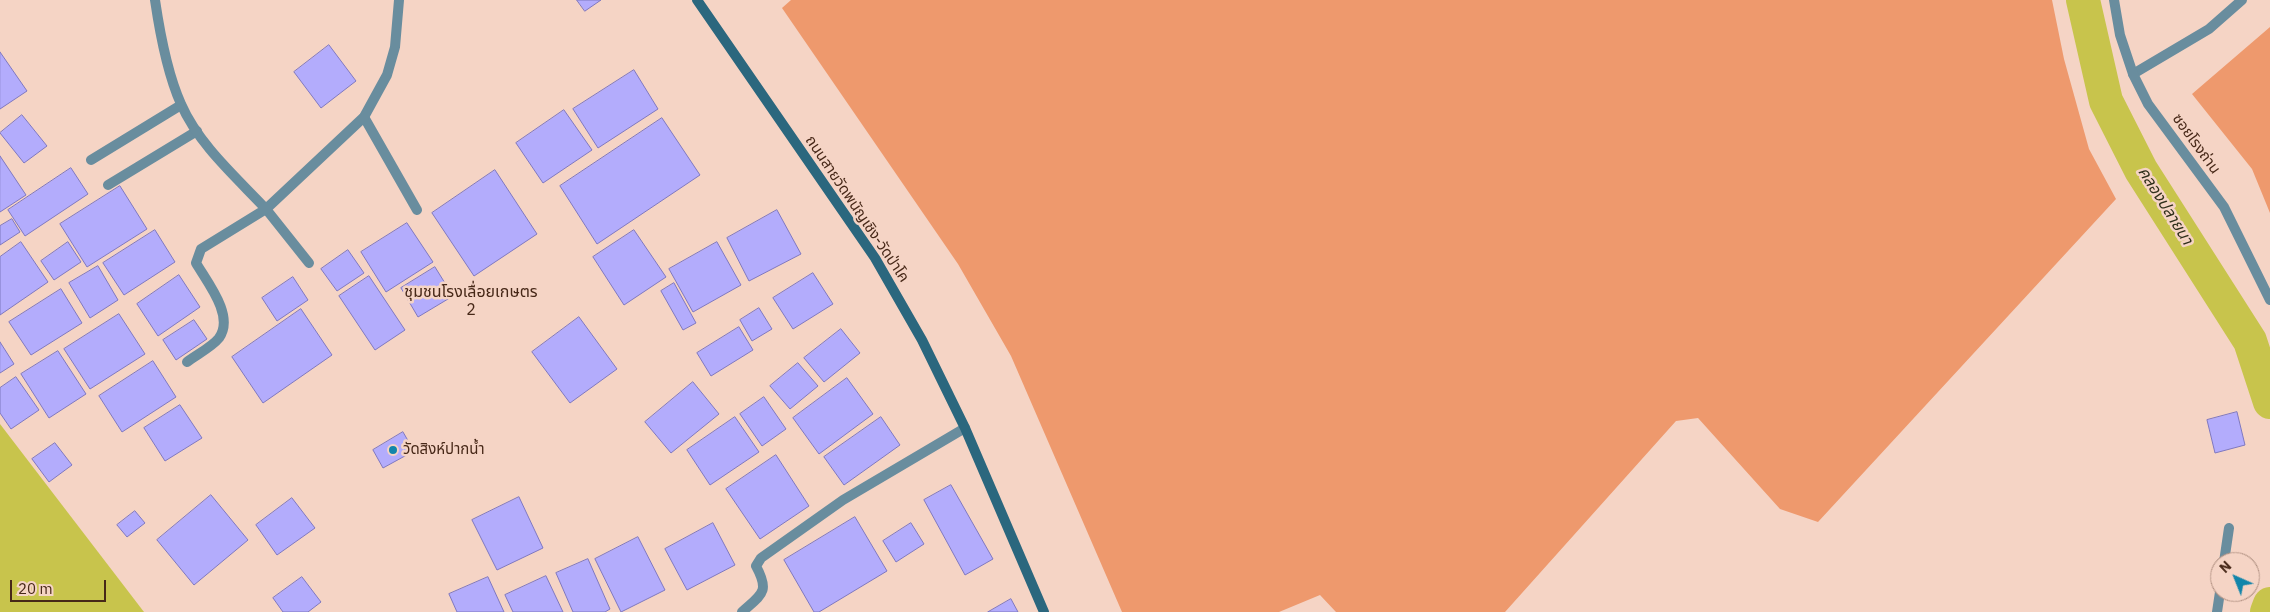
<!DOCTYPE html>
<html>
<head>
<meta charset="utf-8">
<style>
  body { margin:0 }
  #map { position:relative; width:2270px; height:612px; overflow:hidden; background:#f5d4c5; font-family:"IBM Plex Sans",sans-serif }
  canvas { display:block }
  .north { position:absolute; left:2210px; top:552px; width:50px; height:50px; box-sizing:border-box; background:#f5d4c5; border:1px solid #af8f80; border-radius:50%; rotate:316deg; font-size:14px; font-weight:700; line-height:20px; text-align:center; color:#472818 }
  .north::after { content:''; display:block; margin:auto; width:18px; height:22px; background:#1185aa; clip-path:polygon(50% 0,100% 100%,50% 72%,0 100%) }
  .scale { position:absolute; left:10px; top:580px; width:96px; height:22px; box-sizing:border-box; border:2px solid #472818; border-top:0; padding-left:6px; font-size:15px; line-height:18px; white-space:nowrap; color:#472818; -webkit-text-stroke:4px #f5d4c5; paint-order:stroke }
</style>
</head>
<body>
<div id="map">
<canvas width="2270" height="612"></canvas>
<div class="north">N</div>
<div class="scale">20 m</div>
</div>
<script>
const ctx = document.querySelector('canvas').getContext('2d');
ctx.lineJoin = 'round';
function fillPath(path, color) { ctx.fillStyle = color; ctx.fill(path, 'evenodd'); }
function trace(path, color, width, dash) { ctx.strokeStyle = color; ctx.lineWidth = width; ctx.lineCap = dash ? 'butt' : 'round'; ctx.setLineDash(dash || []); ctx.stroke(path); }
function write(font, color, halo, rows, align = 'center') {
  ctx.font = font + ' "IBM Plex Sans","Noto Sans Thai",sans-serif'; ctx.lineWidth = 5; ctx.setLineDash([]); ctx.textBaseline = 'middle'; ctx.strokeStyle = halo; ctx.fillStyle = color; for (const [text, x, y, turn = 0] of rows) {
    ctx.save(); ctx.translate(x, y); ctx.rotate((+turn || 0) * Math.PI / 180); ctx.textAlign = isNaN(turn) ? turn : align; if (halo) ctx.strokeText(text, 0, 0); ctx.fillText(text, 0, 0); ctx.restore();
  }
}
fillPath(new Path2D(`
  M791 0H2052L2064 59 2089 149 2116 199 1818 522 1780 509 1698 418 1676 421 1505 612H1336L1320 595 1279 612H1122L1011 356 958 264 782 8Z
  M2270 27V213L2252 169 2192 94Z`), '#ee996d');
fillPath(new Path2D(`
  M0 424 144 612H0Z`), '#c8c44c');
trace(new Path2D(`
  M2083 0 2106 101 2141 170 2250 341 2270 402
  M2267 612 2270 604`), '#c8c44c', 34);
const building = new Path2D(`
  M577 0H601L585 11Z
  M329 45 356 81 321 108 294 72Z
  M0 52 27 91 0 109Z
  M634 70 658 109 598 148 573 109Z
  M564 110 592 150 543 183 516 143Z
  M22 115 47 146 24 163 0 133Z
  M662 118 700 175 597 244 560 186Z
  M0 156 26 195 0 212Z
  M71 168 88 194 25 236 8 210Z
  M495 170 537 234 474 276 432 213Z
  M120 186 147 229 87 267 60 224Z
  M777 210 801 254 749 281 727 238Z
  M12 219 20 232 0 245V226Z
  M407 223 433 262 386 292 361 252Z
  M155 230 175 262 124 295 103 263Z
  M634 230 666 277 624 305 593 257Z
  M21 242 48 282 0 315V257Z
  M68 242 81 262 54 280 41 261Z
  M717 242 741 285 693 312 669 269Z
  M348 250 364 273 337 291 321 269Z
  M98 266 118 300 90 318 69 283Z
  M435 267 453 296 418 317 401 288Z
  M813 273 833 304 793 329 773 298Z
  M179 275 200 307 158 336 137 304Z
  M369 276 405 330 375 350 339 296Z
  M293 277 308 300 277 321 262 298Z
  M674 283 696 323 683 330 661 291Z
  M61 289 82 323 31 355 9 322Z
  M759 308 772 329 752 341 740 320Z
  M301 309 332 355 263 403 232 357Z
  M119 314 145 354 90 389 64 349Z
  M579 317 617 369 570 403 532 352Z
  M194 320 207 339 176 360 163 340Z
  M739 327 753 350 711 376 697 353Z
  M841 329 860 353 824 382 804 358Z
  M0 342 14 364 0 373Z
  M58 351 86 394 49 418 21 374Z
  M153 361 176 397 122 432 99 396Z
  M798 363 818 386 790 409 770 386Z
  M16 377 39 410 11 429 0 413V388Z
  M847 378 873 414 819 454 793 418Z
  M693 382 719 414 671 453 645 422Z
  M764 397 786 429 762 446 740 414Z
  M180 405 202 438 165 461 144 428Z
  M2237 412 2245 445 2215 453 2207 420Z
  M735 417 759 452 710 485 687 450Z
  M881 417 900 445 844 485 824 457Z
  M403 432 414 451 383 468 373 450Z
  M55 443 72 465 49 482 32 459Z
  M776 455 809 506 760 539 726 489Z
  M951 485 993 559 965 575 924 500Z
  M211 495 248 540 194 585 157 540Z
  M519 497 543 548 497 570 472 520Z
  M292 498 315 528 277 555 256 525Z
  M135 511 145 523 127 537 117 525Z
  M855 517 887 571 819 612H814L784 560Z
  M713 523 735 565 687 590 665 549Z
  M911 523 924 544 896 562 883 541Z
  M638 537 665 590 621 612 595 559Z
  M588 559 610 609 605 612H573L556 573Z
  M546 576 563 612H513L505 595Z
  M302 577 321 602 308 612H283L273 598Z
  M488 577 504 612H457L449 594Z
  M1011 599 1018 612H988Z`);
fillPath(building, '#b3acfc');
trace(building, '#7f78bf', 1);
trace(new Path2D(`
  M2133 74 2209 29 2242 0
  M364 117 417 210
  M91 160 181 105
  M108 185 197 131
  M266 209 309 263
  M2224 562 2229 528
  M2217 612 2220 592`), '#698d9e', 10);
trace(new Path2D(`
  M155 0C160 34 167 73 181 104 199 145 236 177 266 209
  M2114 0 2120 35 2133 74 2148 104 2224 207 2270 300
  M187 362C196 355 212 347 219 338 235 316 207 282 196 263L201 249 266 209 364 117 387 75 395 47 399 0
  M742 612C762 594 770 592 756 566L761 558 843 500 965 428`), '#698d9e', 10);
trace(new Path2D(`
  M697 0 875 258 922 340 965 428 1044 612`), '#2b677e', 10);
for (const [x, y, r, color] of [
  [393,450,5,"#1185aa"]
]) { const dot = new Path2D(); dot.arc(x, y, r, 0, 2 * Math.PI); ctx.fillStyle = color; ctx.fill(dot); trace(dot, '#f5d4c5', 2); }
write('15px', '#472818', '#f5d4c5', [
  ["ซอยโรงถ่าน",2196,144,54],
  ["ถนนสายวัดพนัญเชิง-วัดป่าโค",857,209,56]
]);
write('15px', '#472818', '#f5d4c5', [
  ["วัดสิงห์ปากน้ำ",403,450]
], 'left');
write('italic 16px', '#2f2f1a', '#f5d4c5', [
  ["คลองปลายนา",2165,206,58]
]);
write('16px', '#472818', '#f5d4c5', [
  ["ชุมชนโรงเลื่อยเกษตร",471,292],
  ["2",471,310]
]);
</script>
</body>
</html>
